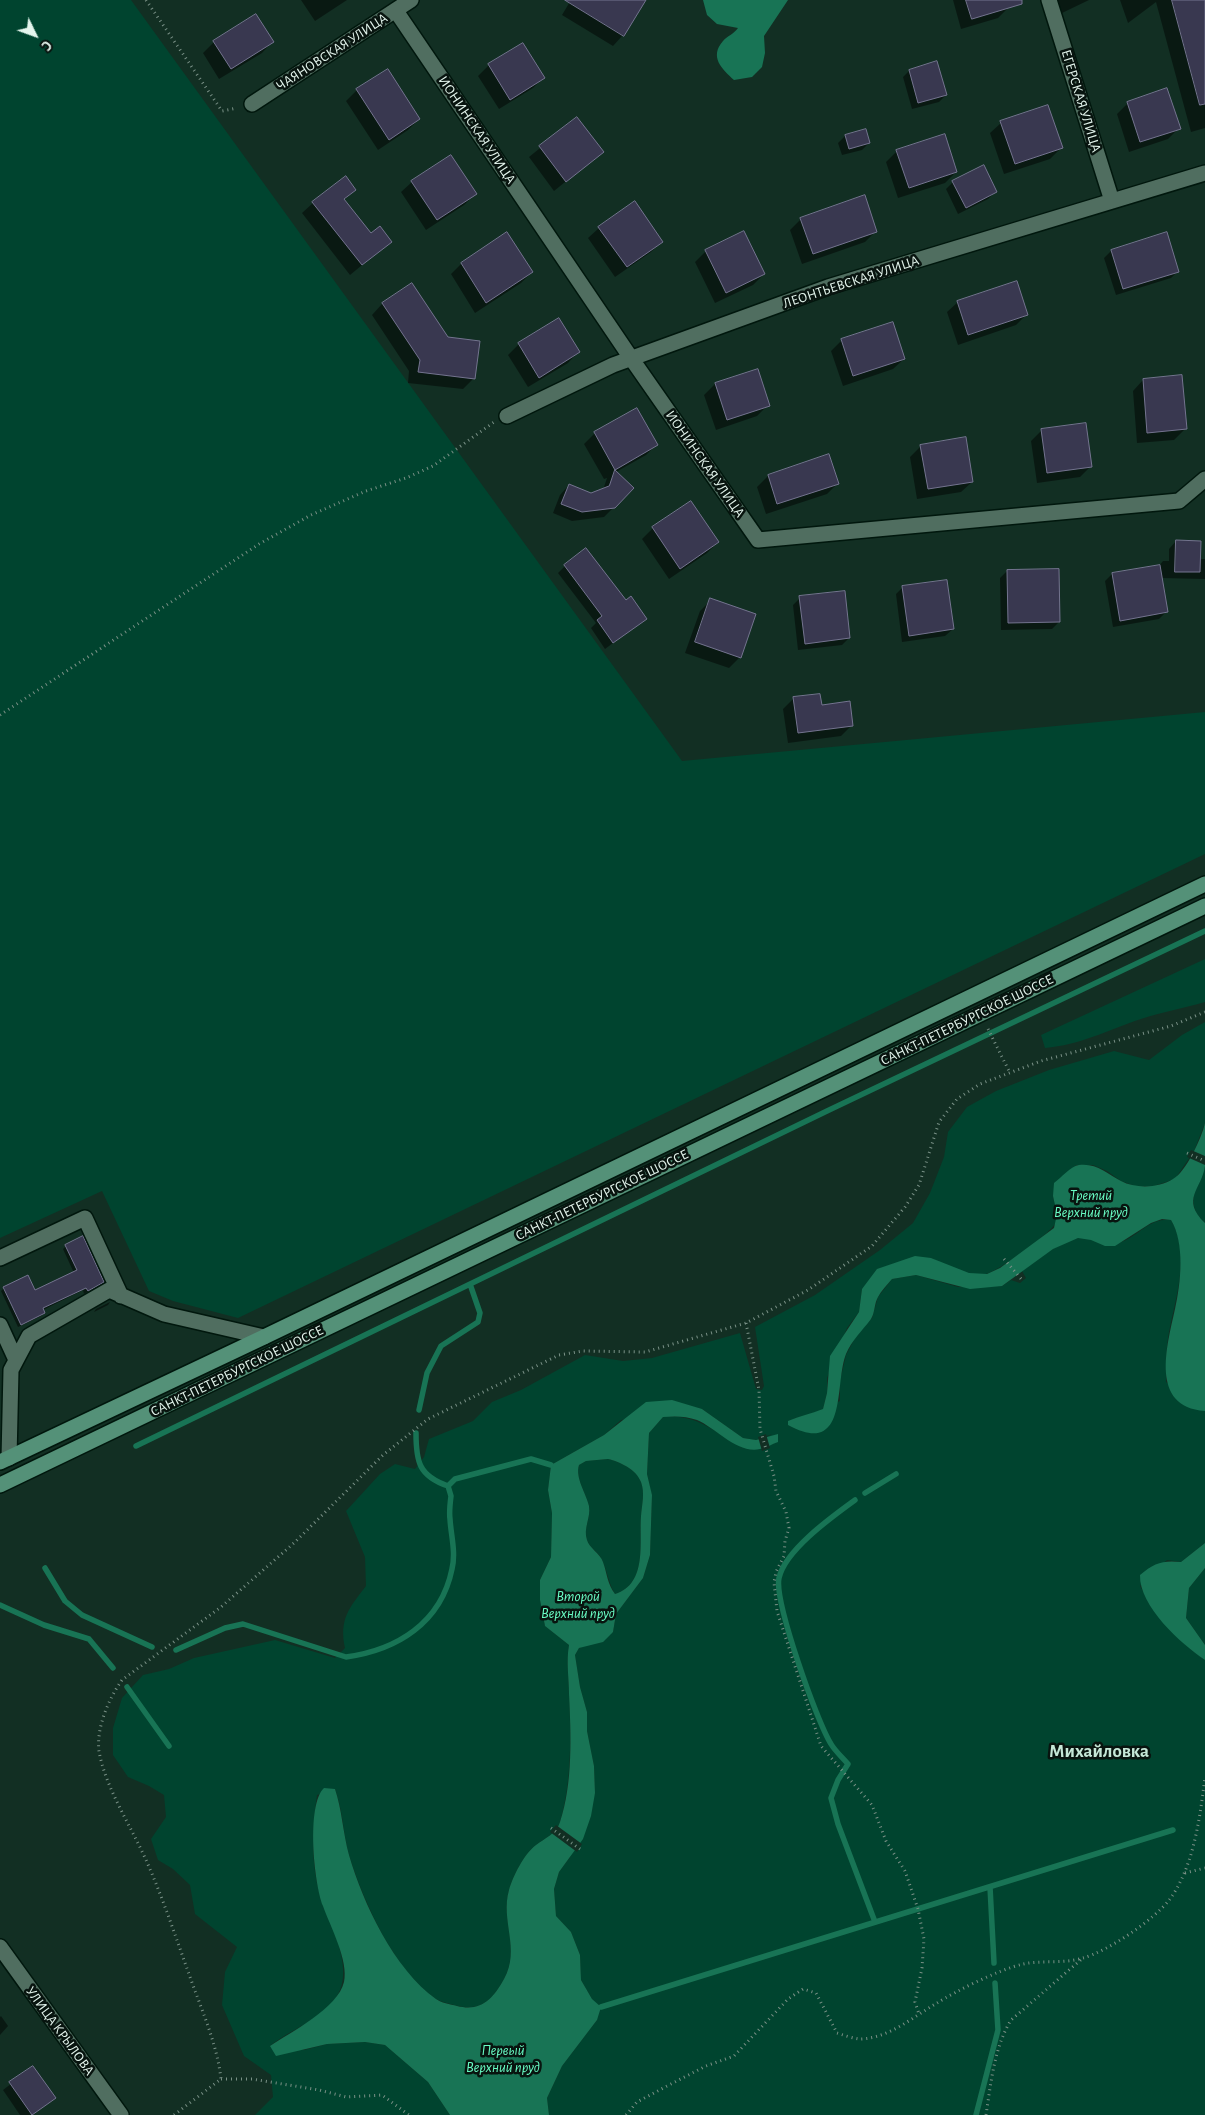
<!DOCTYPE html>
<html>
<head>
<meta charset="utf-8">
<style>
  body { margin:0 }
  #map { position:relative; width:1205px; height:2115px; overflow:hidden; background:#122f23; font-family:"Alegreya Sans",sans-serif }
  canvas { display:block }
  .north { position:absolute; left:10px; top:10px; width:50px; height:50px; -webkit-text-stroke:4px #08140f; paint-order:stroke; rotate:132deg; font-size:14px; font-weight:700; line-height:20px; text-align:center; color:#e4f5ed }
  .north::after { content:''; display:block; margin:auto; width:18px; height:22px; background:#e4f5ed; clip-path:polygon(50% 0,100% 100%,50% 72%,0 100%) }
</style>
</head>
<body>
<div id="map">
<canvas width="1205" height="2115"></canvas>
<div class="north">С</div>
</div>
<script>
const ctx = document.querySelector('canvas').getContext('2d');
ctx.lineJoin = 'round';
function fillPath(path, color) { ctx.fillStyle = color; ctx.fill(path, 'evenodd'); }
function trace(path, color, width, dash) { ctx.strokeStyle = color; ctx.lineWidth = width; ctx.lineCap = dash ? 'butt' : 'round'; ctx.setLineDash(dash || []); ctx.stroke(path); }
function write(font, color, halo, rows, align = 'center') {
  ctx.font = font + ' "Alegreya Sans",sans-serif'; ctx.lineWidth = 5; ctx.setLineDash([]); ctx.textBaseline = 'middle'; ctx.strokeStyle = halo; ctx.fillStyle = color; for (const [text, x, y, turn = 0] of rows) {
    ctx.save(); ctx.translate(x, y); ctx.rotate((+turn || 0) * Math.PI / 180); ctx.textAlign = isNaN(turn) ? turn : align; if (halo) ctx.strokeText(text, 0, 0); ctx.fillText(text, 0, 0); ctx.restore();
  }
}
fillPath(new Path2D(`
  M0 0H131L682 761 1205 712V854L238 1318 173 1301 149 1291 102 1191 0 1238Z
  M1205 959V1002C1184 1008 1162 1012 1141 1019 1108 1030 1080 1045 1045 1048L1041 1035Z
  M1205 1022V1123L1194 1151 1175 1179 1154 1186H1135L1121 1181 1107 1171 1093 1165H1076L1053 1196C1055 1204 1059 1214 1056 1222 1053 1232 997 1272 986 1274 966 1277 947 1266 931 1258L862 1289 859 1312 847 1328 827 1378V1393L823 1409 804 1417 795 1418 788 1425 840 1401V1381L846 1355 856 1336 872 1318 878 1297 892 1279 916 1275 958 1287 1002 1286 1011 1280 1020 1283 1026 1278 1022 1271C1036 1261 1061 1240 1078 1238 1096 1236 1103 1252 1126 1240 1142 1232 1151 1218 1171 1220 1190 1251 1177 1294 1170 1327 1166 1345 1166 1363 1166 1382L1205 1411V1543L1181 1562 1167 1560 1140 1586C1158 1618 1176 1639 1205 1660V2115H549L547 2098 562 2066 597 2020 592 1999 581 1980 580 1955 571 1932 556 1916 554 1889 559 1872 570 1857 595 1793 594 1766 587 1731V1712L580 1687 575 1655 579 1648 613 1632 616 1614 643 1578 650 1555 652 1496 647 1474 649 1433 663 1417C700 1413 716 1436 748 1448L772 1434 756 1440 743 1438 702 1409 621 1420 604 1435 551 1465 548 1490 552 1513 551 1557 540 1580V1600L545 1626 569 1645C566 1662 569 1678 569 1694 571 1735 572 1782 560 1822 556 1834 545 1838 536 1845 524 1854 513 1876 509 1890 500 1921 521 1948 504 1979 491 2002 480 2012 454 2005 448 2003 441 2002 436 1999 394 1970 364 1903 349 1855 343 1833 343 1811 335 1789L317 1795C313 1822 311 1855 317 1883 324 1915 359 1968 335 1999 319 2020 290 2030 270 2046L304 2050 327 2044 365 2042 385 2045 428 2082 450 2115H255L273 2097 271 2075 244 2056 222 2005 225 1972 237 1947 195 1914 190 1885 173 1869 158 1860 151 1839 166 1817 164 1795 149 1786 128 1777 113 1755V1728L122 1698 143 1675 169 1669 194 1658 275 1640 335 1658 345 1648C339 1619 349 1608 366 1586L365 1557 346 1511 380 1474 395 1464 415 1469 424 1457 429 1439 473 1421 492 1402 521 1390 585 1355 623 1361 652 1358 740 1333 756 1389 762 1390 764 1386 755 1327 815 1295 880 1250 913 1223 930 1193 944 1157 948 1132 967 1107 996 1091 1049 1070 1114 1051 1149 1060 1182 1035Z
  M1205 1166V1223C1183 1203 1198 1188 1205 1166Z
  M608 1459C620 1462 636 1469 641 1482 645 1493 642 1504 641 1516 639 1541 648 1584 615 1594 607 1581 607 1566 599 1555 595 1550 589 1546 587 1540 583 1528 591 1518 589 1506 586 1493 575 1478 579 1465L586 1461Z
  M1205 1568V1645L1186 1618 1189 1588Z`), '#00442f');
fillPath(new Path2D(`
  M703 0H788L764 36 765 53 762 67 752 77 734 80C722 69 709 57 723 41 727 36 734 34 738 28L717 24 707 15Z
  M1205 1123C1205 1137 1205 1152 1205 1166 1202 1189 1180 1199 1205 1223V1411C1149 1407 1167 1346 1175 1309 1181 1283 1185 1243 1171 1220L1162 1219 1151 1223 1115 1246H1105L1091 1240 1078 1238 1053 1249 1002 1286 970 1289 916 1275 892 1279C887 1285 881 1291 878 1297 874 1304 875 1313 871 1319 862 1331 852 1340 846 1354 834 1384 849 1458 788 1425V1421C799 1416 811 1414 823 1409L827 1393 830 1356 859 1312 862 1289 877 1269 915 1256 931 1258 969 1273 987 1274 1000 1268 1054 1228 1057 1214 1053 1196 1054 1183C1061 1178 1071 1166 1079 1165 1097 1163 1106 1173 1121 1181 1136 1189 1159 1188 1173 1179 1186 1172 1202 1137 1205 1123Z
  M672 1400 702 1409 743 1438 756 1440 778 1434V1442C772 1444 766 1448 760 1449 737 1454 716 1428 697 1420 686 1416 675 1416 663 1417L649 1433 647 1474 652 1495 650 1555 643 1578 616 1614 613 1632 603 1642 579 1648 575 1655 580 1687 587 1712V1731L594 1766 595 1793 591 1816 583 1839 559 1872 554 1889 556 1916 571 1932 580 1955 581 1980 592 1999 601 2007 597 2020 562 2066 547 2098 549 2115H450L428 2082 385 2045 365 2042 327 2044 276 2056 270 2046C291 2032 338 2008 344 1982 349 1961 330 1926 323 1906 314 1883 306 1805 324 1788L335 1789C342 1810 343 1833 349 1855 363 1903 394 1969 436 1999 441 2003 450 2004 457 2006 481 2012 493 1999 504 1979 521 1949 500 1921 509 1890 513 1876 524 1854 536 1845 545 1838 556 1834 560 1822 573 1783 571 1735 569 1694 569 1678 566 1662 569 1645L545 1626 540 1600V1580L551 1557 552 1513 548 1490 551 1465 604 1435 646 1402ZM608 1459C620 1462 636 1469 641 1482 645 1493 642 1504 641 1516 639 1541 648 1584 615 1594 607 1583 607 1573 603 1562 600 1553 589 1548 587 1540 583 1528 591 1518 589 1506 586 1493 575 1478 579 1465L586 1461Z
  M1205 1543V1568L1189 1588 1186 1618 1205 1645V1660C1181 1644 1139 1606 1140 1575 1154 1563 1163 1560 1181 1562Z`), '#187455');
fillPath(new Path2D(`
  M1191 1150 1205 1156V1165L1187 1157Z
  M766 1434 770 1448 762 1451 758 1437Z
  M556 1825 582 1844 577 1852 550 1832Z`), '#122f23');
fillPath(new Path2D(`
  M301 0H347L315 21Z
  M571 0H645L623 35 613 46 562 15Z
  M953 0H1007L1009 7 998 18 961 29Z
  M1056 0H1089L1062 13Z
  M1120 0H1205V128L1191 132 1156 2 1128 23Z
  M256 15 272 42 262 53 219 79 203 53 214 42Z
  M489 65 543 78 533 88 499 109 478 76Z
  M909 71 946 95 939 102 912 109 903 77Z
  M357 90 419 119 408 130 378 150 346 101Z
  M1128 103 1179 128 1168 139 1129 152 1117 114Z
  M576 119 602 152 554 191 529 157Z
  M1001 123 1061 148 1050 159 1004 174 990 133Z
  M845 136 869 143 862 150 842 155 838 143Z
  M897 151 956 172 945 183 898 198 886 162Z
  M412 182 475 194 464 205 426 230 401 192Z
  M953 182 995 192 988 199 958 214 946 189Z
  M354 190 344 200 371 235 390 242 350 275 302 213 313 203Z
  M801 219 876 231 865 242 802 264 790 230Z
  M599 228 662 241 651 252 615 277 588 238Z
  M507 234 532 272 521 283 475 313 451 274 461 264Z
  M706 251 764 274 753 285 715 303 695 262Z
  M1111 251 1178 271 1171 278 1116 295 1104 258Z
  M411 285 474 378 463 389 408 383 409 371 372 315 382 304Z
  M958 302 1027 314 1016 325 958 345 947 312Z
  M842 340 904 359 893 369 843 386 831 351Z
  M519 344 578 352 568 363 528 387 508 355Z
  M757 370 768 405 757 416 716 430 704 395 715 384Z
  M1143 380 1185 429 1174 440 1137 443 1133 391Z
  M637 410 656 445 646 455 616 472 614 507 604 517 572 521 553 513 560 495 569 485 591 494 603 490 607 478 604 479 584 444 595 433Z
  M1042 430 1091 466 1080 477 1037 483 1031 441Z
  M921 446 972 482 961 492 917 499 910 457Z
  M829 456 838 483 827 494 766 514 757 487 768 476Z
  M691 502 718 542 707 553 669 579 642 539 653 528Z
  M1176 541 1199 559H1205V579L1161 578 1166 612 1159 619 1113 627 1105 581 1112 574 1158 567 1163 561H1169V549Z
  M565 566 625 602 645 619 605 649 591 628 596 623 558 573Z
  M1007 571 1059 622 1052 629 1001 630 1000 578Z
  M903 587 953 629 945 636 902 642 896 594Z
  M800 598 849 638 842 645 798 650 793 605Z
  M711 600 740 657 729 668 685 653 700 611Z
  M794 698 821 706 852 725 841 736 788 743 783 709Z
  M66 1246 103 1282 84 1294 83 1290 43 1310 44 1313 41 1316 18 1327 1 1291 4 1288 34 1292 74 1273 63 1249Z
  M110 1302 108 1305 94 1312 96 1309Z
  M1 2016 8 2026 0 2035V2017Z
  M33 2067 54 2098 33 2115H20L3 2090Z`), '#0007');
trace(new Path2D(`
  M419 1410 427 1373 441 1346 478 1322 480 1313 470 1284
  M416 1433C416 1462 419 1476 448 1486
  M136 1446 827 1111 1205 931
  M865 1493 896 1474
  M855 1500C833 1516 785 1550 779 1578 774 1601 817 1722 831 1744 835 1751 843 1758 848 1764L838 1780 831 1798 838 1824 875 1922
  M45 1568 65 1601 82 1615 152 1647
  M0 1605 44 1625 89 1639 113 1668
  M176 1650 225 1628 243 1624 346 1657C397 1650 441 1623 452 1569 456 1552 451 1536 450 1519 449 1512 450 1504 451 1496L448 1486 455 1479 531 1459 551 1465
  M127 1687 169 1746
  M990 1887 994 1963
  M601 2007 1173 1830
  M976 2115 998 2030 995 1983`), '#187455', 5.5);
const building = new Path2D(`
  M565 0H646L624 36Z
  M966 0H1022V4L972 19Z
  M1172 0H1205V104L1200 105Z
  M256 14 274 42 231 69 213 41Z
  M523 43 545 78 510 100 488 64Z
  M937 61 947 95 918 103 909 70Z
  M388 69 420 119 389 140 356 89Z
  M1167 88 1181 129 1140 142 1127 102Z
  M1048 105 1063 148 1015 164 1000 121Z
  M577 117 604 152 566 182 539 146Z
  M866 129 870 143 849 149 845 135Z
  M945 134 957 172 909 188 896 150Z
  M451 155 477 194 437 220 411 181Z
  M984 165 997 192 966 208 952 181Z
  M346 176 356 190 344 199 371 233 380 226 392 242 362 265 312 202Z
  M865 195 877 232 813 254 800 218Z
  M635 201 663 242 627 267 598 227Z
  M744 231 765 274 726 293 705 250Z
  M507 232 533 272 486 303 461 263Z
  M1167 232 1179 272 1123 289 1111 250Z
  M1017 281 1028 315 968 335 957 301Z
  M412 283 448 337 480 341 475 379 418 372 420 360 382 303Z
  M559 318 580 352 539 378 518 343Z
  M893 322 905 359 853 376 841 339Z
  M758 369 770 406 727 420 715 383Z
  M1182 375 1187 429 1147 433 1143 379Z
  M637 408 658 445 615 470 594 432Z
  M1086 423 1092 467 1047 473 1041 429Z
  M966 437 973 482 928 489 920 445Z
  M829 454 839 484 777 504 768 475Z
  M615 470 634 488 615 508 582 512 561 504 569 484 591 493 609 486Z
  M691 501 719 542 680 569 652 527Z
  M1176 540 1201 541 1200 572H1175Z
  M586 548 626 600 631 596 647 619 613 643 597 620 602 616 564 565Z
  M1160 565 1168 612 1120 621 1112 573Z
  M1059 569 1060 622 1008 623 1007 570Z
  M947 580 954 629 909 636 902 586Z
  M845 591 850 638 805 644 799 596Z
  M710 598 756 614 741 658 695 642Z
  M820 694 822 705 850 701 853 726 798 733 793 697Z
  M83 1236 104 1282 88 1291 86 1288 43 1308 45 1313 21 1325 3 1287 28 1275 35 1290 77 1270 65 1245Z
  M33 2066 56 2098 32 2115 9 2082Z`);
fillPath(building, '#393850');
trace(building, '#74748f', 1);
const minor = new Path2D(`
  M1049 0 1112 201
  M396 11 631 358 758 540 1179 501 1205 479
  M252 104 411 0
  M507 416 613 365 828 287 1205 173
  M0 1258 85 1218 121 1296
  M0 1325 16 1360
  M9 1458 11 1370 29 1336 109 1290 164 1314 264 1337
  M0 1947 121 2115`);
const major = new Path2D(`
  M0 1462 264 1337 1205 884
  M0 1485 1205 906`);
trace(minor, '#00170d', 18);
trace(major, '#00170d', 18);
trace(new Path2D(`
  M146 0 222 111 237 108
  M0 715 259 544 311 515 366 491 406 478 433 466 494 422
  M988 1029 1010 1073
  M1187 1153 1205 1161
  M1004 1259 1023 1281
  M746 1323 759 1390 760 1429 774 1476 776 1491 786 1512 789 1528 785 1541 784 1556 776 1572 774 1582 777 1611 821 1746 872 1805 886 1841 905 1871 918 1909 924 1939 922 1968 915 2002 919 2014
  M551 1828 580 1849
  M1185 1873 1205 1868
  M221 2079H252L319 2090 346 2097 382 2095 409 2115
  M174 2115 221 2079C217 2044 202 2011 190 1977 176 1938 163 1898 146 1860 131 1826 105 1787 99 1751 96 1728 109 1698 122 1680L221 1607 294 1543 383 1455 428 1419 559 1355 583 1351 645 1352 746 1323 808 1290 872 1246 905 1207 919 1185 939 1122 957 1099 980 1084 1041 1061 1171 1026 1205 1012
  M626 2115 637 2102 669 2085 706 2066 734 2056 788 1999 803 1989 816 1993 837 2033C843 2035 852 2038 859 2039 888 2039 913 2017 937 2003 958 1990 998 1970 1023 1964 1042 1960 1064 1964 1083 1958 1108 1951 1154 1920 1170 1899 1194 1866 1200 1817 1205 1777
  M986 2115C991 2083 994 2048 1011 2020L1083 1958`), '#7a9187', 3, [1, 4]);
trace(minor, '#506e60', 15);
trace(major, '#549178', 15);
write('14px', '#e4f5ed', '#08140f', [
  ["ЧАЯНОВСКАЯ УЛИЦА",332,52,-33],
  ["ЕГЕРСКАЯ УЛИЦА",1081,101,73],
  ["ИОНИНСКАЯ УЛИЦА",477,130,56],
  ["ЛЕОНТЬЕВСКАЯ УЛИЦА",851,282,-18],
  ["ИОНИНСКАЯ УЛИЦА",705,464,55],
  ["САНКТ-ПЕТЕРБУРГСКОЕ ШОССЕ",967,1020,-26],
  ["САНКТ-ПЕТЕРБУРГСКОЕ ШОССЕ",602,1195,-26],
  ["САНКТ-ПЕТЕРБУРГСКОЕ ШОССЕ",237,1371,-26],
  ["УЛИЦА КРЫЛОВА",60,2031,54]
]);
write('italic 15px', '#69fdc5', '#08140f', [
  ["Третий",1091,1195],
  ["Верхний пруд",1091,1212],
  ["Второй",578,1596],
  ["Верхний пруд",578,1613],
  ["Первый",503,2050],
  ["Верхний пруд",503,2067]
]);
write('bold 19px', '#c5e7d7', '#08140f', [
  ["Михайловка",1099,1751]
]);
</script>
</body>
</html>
